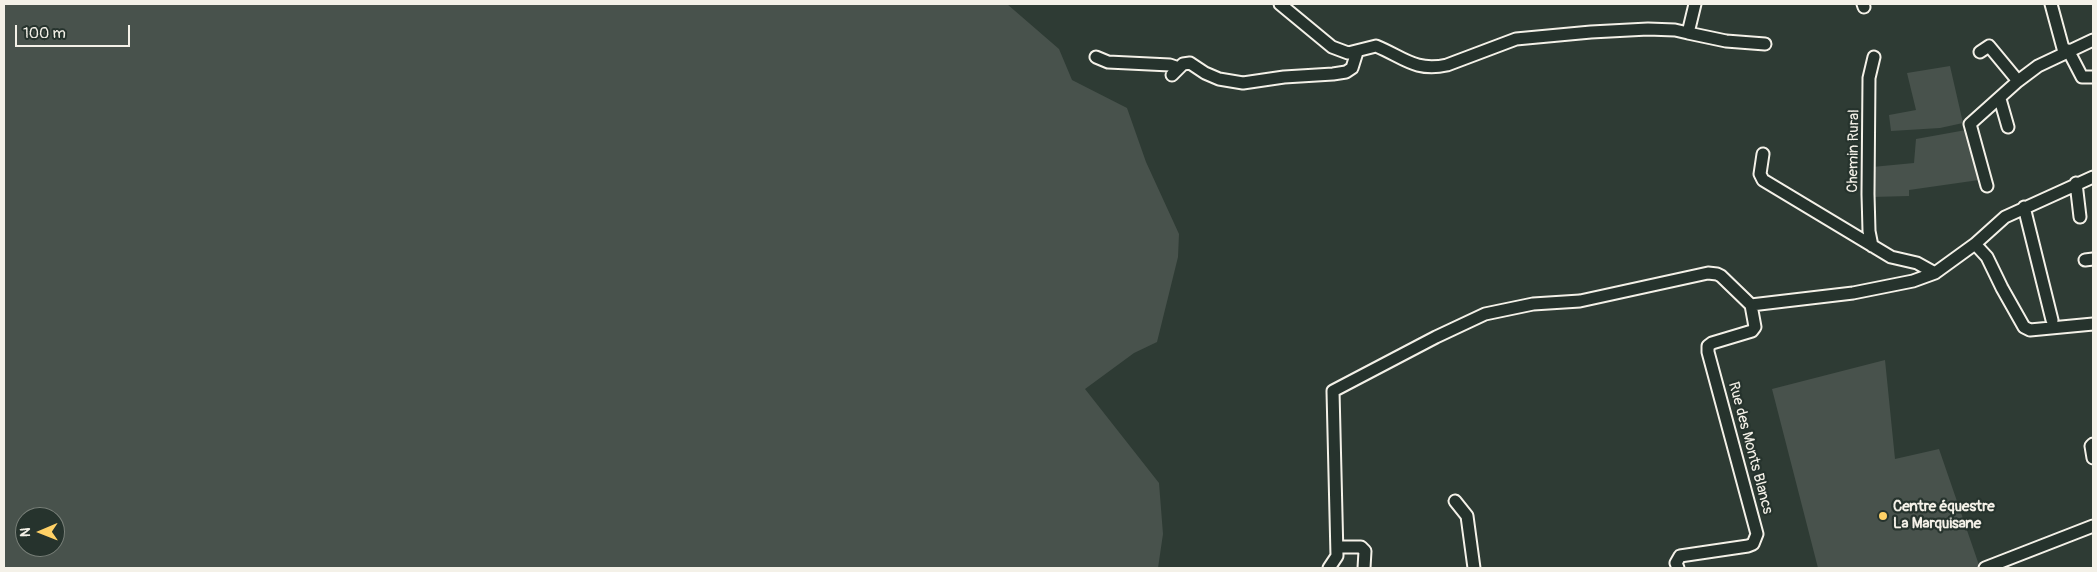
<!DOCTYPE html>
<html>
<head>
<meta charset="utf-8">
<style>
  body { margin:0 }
  #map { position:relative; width:2097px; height:572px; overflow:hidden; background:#2e3b34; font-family:Pangolin,sans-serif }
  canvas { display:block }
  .frame { position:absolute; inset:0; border:5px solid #f4f1e8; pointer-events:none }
  .north { position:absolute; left:15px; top:507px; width:50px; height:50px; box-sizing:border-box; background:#26332d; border:1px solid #787f78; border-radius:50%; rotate:269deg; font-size:14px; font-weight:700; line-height:20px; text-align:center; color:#f4f1e8 }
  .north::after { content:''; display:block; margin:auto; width:18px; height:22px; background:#ffd166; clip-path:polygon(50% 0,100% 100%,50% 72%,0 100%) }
  .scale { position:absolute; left:15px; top:25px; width:115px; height:22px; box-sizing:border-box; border:2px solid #f4f1e8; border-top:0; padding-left:6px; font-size:15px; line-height:18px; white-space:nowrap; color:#f4f1e8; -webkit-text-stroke:4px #26332d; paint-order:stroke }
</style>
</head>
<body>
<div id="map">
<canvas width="2097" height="572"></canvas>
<div class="frame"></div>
<div class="north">N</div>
<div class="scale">100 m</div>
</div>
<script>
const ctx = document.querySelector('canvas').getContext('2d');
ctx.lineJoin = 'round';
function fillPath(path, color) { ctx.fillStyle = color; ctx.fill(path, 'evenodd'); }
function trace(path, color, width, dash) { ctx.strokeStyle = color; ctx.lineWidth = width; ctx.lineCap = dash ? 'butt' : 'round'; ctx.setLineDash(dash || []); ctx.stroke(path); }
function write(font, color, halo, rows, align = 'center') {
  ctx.font = font + ' Pangolin,sans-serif'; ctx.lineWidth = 4.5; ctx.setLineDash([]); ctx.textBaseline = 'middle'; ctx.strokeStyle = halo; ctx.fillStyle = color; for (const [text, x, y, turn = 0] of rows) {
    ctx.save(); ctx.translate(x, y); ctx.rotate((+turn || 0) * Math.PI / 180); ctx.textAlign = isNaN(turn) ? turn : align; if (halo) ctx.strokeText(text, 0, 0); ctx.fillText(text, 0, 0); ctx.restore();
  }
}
fillPath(new Path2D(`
  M4 4H1007L1059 49 1072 80 1127 108 1146 162 1179 234 1178 257 1157 342 1134 353 1085 389 1159 483 1163 534 1158 568H4ZM25 517H55V547H25Z
  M1950 66 1963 123 1940 128 1891 131 1889 115 1916 110 1907 73Z
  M1966 130 1979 180 1909 190V196L1872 197V167L1914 163 1916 139Z
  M1885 360 1895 459 1939 449 1980 568H1818L1772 389Z`), '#48524c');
const minor = new Path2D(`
  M1280 4 1332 47 1348 53 1376 46C1403 57 1415 72 1447 65L1516 39 1591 32 1648 29 1675 30 1688 33 1695 4
  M1863 4 1864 7
  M2051 4 2064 52
  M1688 33 1726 41 1765 44
  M2068 50 2082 77H2092
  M1980 52 1989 46 2018 81 1970 124 1987 186
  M1096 57 1108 62 1170 65 1179 68
  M1172 75 1183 64 1190 63 1205 73 1219 79 1243 83 1284 77 1333 74 1346 72 1352 68 1357 52
  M2018 81 2038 66 2093 40
  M2000 99 2008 127
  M1763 154 1760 174 1763 180 1891 257 1917 263 1935 273
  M2076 183 2080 217
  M2024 207 2052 320
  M1975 244 1987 257 2002 288 2024 327 2030 330 2093 324
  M1872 246 1869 231 1868 194 1869 78 1874 57
  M2085 260 2093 259
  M2093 444 2091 446 2093 458
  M1455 501 1467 516 1474 568
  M1337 547H1361L1365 551 1364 568
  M1329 568 1337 556 1333 391 1436 337 1485 314 1533 304 1580 301 1708 273 1717 274 1721 276 1751 305 1853 293 1913 281 1935 273 1975 244 2005 217 2093 177
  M1678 568 1676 563 1680 556 1748 546 1753 544 1757 534 1708 352V346L1712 343 1752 331 1755 327 1751 305
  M1985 568 2093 526`);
trace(minor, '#f4f1e8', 15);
trace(minor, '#26332d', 11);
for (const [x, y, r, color] of [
  [1883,516,5,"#ffd166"]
]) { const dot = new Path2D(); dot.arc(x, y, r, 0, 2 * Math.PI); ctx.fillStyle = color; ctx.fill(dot); trace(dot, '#26332d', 2); }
write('15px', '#f4f1e8', '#26332d', [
  ["Chemin Rural",1854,151,-89],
  ["Rue des Monts Blancs",1750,448,75]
]);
write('bold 15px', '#f4f1e8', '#26332d', [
  ["Centre équestre",1893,507],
  ["La Marquisane",1893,524]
], 'left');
</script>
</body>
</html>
